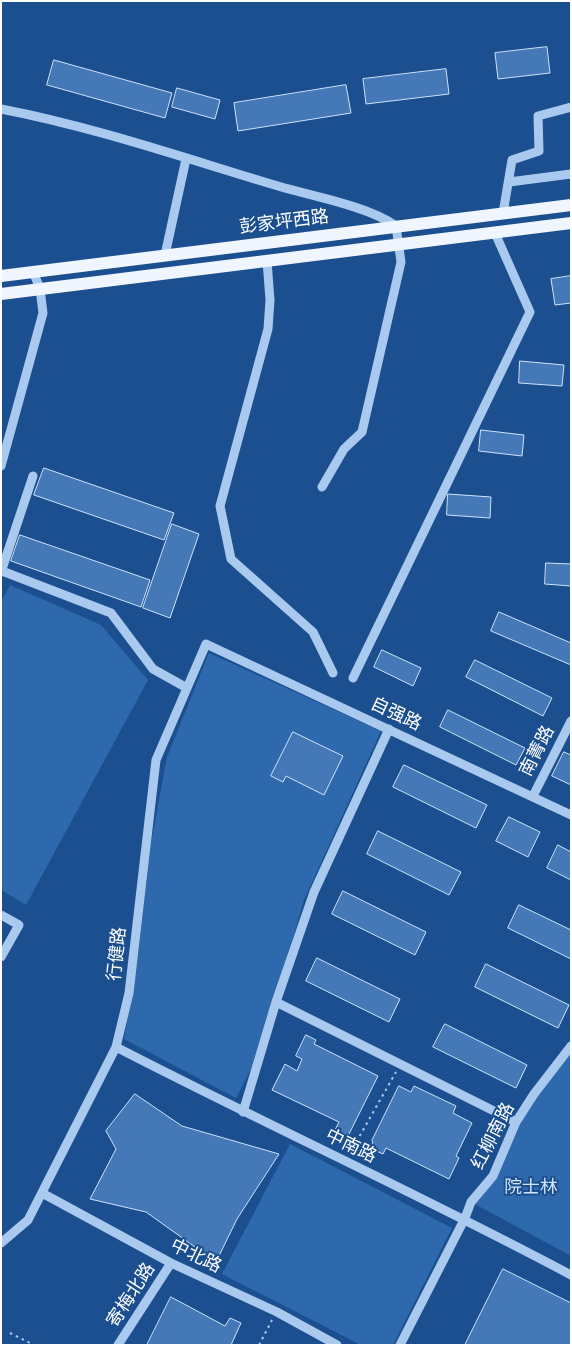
<!DOCTYPE html>
<html>
<head>
<meta charset="utf-8">
<style>
  body { margin:0 }
  #map { position:relative; width:572px; height:1346px; overflow:hidden; background:#1b4f8f; font-family:"Alegreya Sans",sans-serif }
  canvas { display:block }
  .frame { position:absolute; inset:0; border:2px solid #fff; pointer-events:none }
</style>
</head>
<body>
<div id="map">
<canvas width="572" height="1346"></canvas>
<div class="frame"></div>
</div>
<script>
const ctx = document.querySelector('canvas').getContext('2d');
ctx.lineJoin = 'round';
function fillPath(path, color) { ctx.fillStyle = color; ctx.fill(path, 'evenodd'); }
function trace(path, color, width, dash) { ctx.strokeStyle = color; ctx.lineWidth = width; ctx.lineCap = dash ? 'butt' : 'round'; ctx.setLineDash(dash || []); ctx.stroke(path); }
function write(font, color, halo, rows, align = 'center') {
  ctx.font = font + ' "Alegreya Sans","Noto Sans SC",sans-serif'; ctx.lineWidth = 4; ctx.setLineDash([]); ctx.textBaseline = 'middle'; ctx.strokeStyle = halo; ctx.fillStyle = color; for (const [text, x, y, turn = 0] of rows) {
    ctx.save(); ctx.translate(x, y); ctx.rotate((+turn || 0) * Math.PI / 180); ctx.textAlign = isNaN(turn) ? turn : align; if (halo) ctx.strokeText(text, 0, 0); ctx.fillText(text, 0, 0); ctx.restore();
  }
}
fillPath(new Path2D(`
  M10 585 101 625 148 680 26 905 1 890V602Z
  M209 653 381 731 304 900 260 1052 236 1098 124 1039 138 956 151 844 167 757Z
  M571 1046V1256L471 1202 493 1177 516 1122Z
  M290 1144 452 1228 393 1345H361L222 1274Z`), '#2e69ad');
const building = new Path2D(`
  M547 47 550 73 498 79 495 53Z
  M54 60 172 93 165 118 47 85Z
  M446 69 449 94 366 104 363 79Z
  M346 85 351 113 238 131 234 103Z
  M177 88 220 100 215 119 172 107Z
  M571 276V303L555 305 551 279Z
  M520 361 564 365 562 386 519 383Z
  M481 430 524 435 522 456 479 451Z
  M44 468 174 513 164 540 34 495Z
  M448 494 491 497 490 518 447 515Z
  M172 524 199 534 170 618 143 608Z
  M20 535 150 580 141 607 11 561Z
  M546 563 571 564V586L545 584Z
  M499 612 571 643V665L491 631Z
  M382 650 421 668 413 686 374 667Z
  M475 660 552 698 543 716 466 677Z
  M448 710 525 748 516 765 440 727Z
  M293 732 343 756 324 795 286 776 283 782 271 776Z
  M564 752 571 755V785L552 776Z
  M404 765 487 805 476 828 393 787Z
  M509 817 540 832 528 857 496 841Z
  M378 831 461 872 449 895 367 854Z
  M558 845 571 852V880L547 868Z
  M343 891 426 932 415 955 332 914Z
  M519 905 571 930V959L508 928Z
  M317 958 400 999 389 1022 306 981Z
  M486 964 569 1005 558 1028 475 987Z
  M445 1024 527 1065 516 1088 433 1047Z
  M306 1035 316 1040 314 1044 378 1076 348 1136 335 1130 339 1122 272 1090 285 1064 297 1071 302 1059 296 1056Z
  M399 1086 411 1092 414 1086 456 1106 453 1113 472 1123 456 1156 459 1158 449 1179 386 1148 383 1154 370 1148 373 1142 372 1141Z
  M135 1094 182 1126 279 1154 237 1219 216 1262 146 1212 90 1199 116 1149 106 1131Z
  M503 1269 571 1303V1345H465Z
  M171 1297 225 1326 230 1318 241 1323 231 1345H147Z`);
fillPath(building, '#4478b7');
trace(building, '#cfe3fa', 1);
trace(new Path2D(`
  M350 1153 396 1072
  M10 1333 34 1345
  M259 1345 272 1320`), '#a9c9ee', 2, [2.5, 4]);
trace(new Path2D(`
  M1 109C95 127 187 159 278 186 312 196 368 206 396 226L401 262 362 432 344 449 322 487
  M509 182 571 174
  M503 213 512 160 539 151 538 116 571 107
  M165 255 186 159
  M267 261 270 300 268 329 220 506 231 559 313 632 333 673
  M1 466 43 313 40 289 33 271
  M2 571 111 613 153 669 187 688
  M1 572 33 476
  M353 678 530 312 495 233
  M533 796 571 721
  M1 915 19 925 1 957
  M276 1002 516 1122
  M116 1047C267 1125 421 1195 571 1275
  M243 1112 276 1002 314 892 389 729
  M42 1193 171 1263 277 1312 337 1345
  M1 1243 28 1220 116 1047 129 993 156 760 206 644 571 815
  M118 1345 171 1263
  M400 1345 465 1218 471 1202 493 1176 516 1122 534 1094 571 1046`), '#a9c9ee', 9);
trace(new Path2D(`
  M1 276 571 205
  M1 294 571 223`), '#f0f6ff', 12);
write('18px', '#fff', '#1b4f8f', [
  ["彭家坪西路",284,222,-7],
  ["自强路",396,714,25],
  ["南菁路",537,751,-63],
  ["行健路",117,954,-84],
  ["红柳南路",493,1136,-63],
  ["中南路",351,1146,26],
  ["中北路",196,1256,26],
  ["寄梅北路",131,1295,-57]
]);
write('18px', '#cfe3fa', '#1b4f8f', [
  ["院士林",531,1188]
]);
</script>
</body>
</html>
